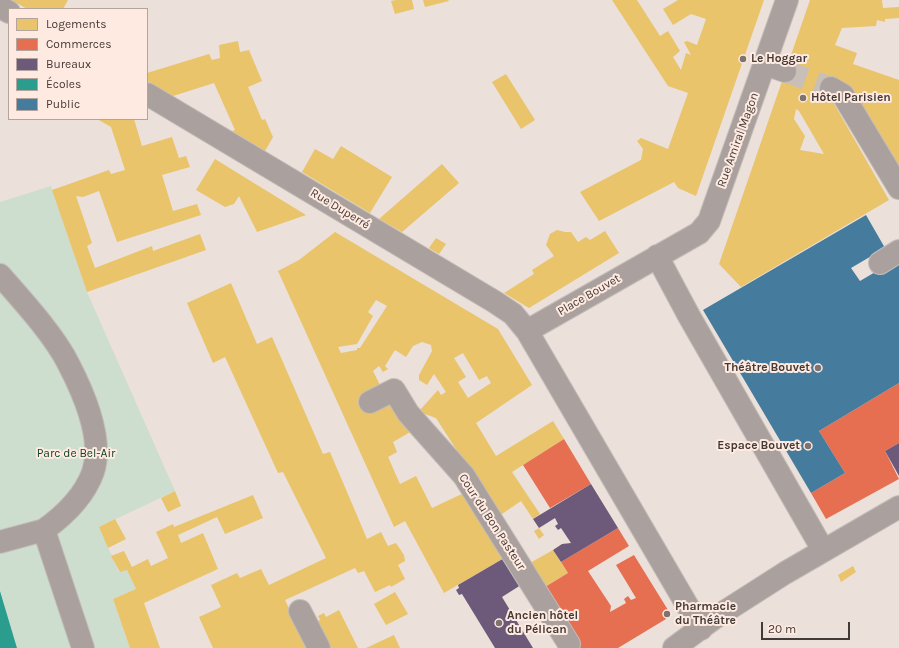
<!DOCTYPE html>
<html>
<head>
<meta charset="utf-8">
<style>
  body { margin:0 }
  #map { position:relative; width:899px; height:648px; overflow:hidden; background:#ebe0da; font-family:Karla,sans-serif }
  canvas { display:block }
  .legend { position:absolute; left:8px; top:8px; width:140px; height:112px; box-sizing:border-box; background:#ffeae1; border:1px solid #b3a49d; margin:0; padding:5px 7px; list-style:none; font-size:12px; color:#423a36 }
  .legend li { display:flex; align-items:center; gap:8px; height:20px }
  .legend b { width:20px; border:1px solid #b3a49d }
  .scale { position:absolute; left:761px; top:622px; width:89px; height:18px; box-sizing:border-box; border:2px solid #423a36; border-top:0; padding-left:5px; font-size:12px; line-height:14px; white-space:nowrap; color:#423a36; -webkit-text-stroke:3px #ffeae1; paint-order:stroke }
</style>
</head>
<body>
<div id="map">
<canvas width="899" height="648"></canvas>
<ul class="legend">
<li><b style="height:11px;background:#e9c46a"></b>Logements</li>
<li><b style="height:11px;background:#e76f51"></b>Commerces</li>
<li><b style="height:11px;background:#6d597a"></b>Bureaux</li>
<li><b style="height:11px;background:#2a9d8f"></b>Écoles</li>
<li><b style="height:11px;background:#457b9d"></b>Public</li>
</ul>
<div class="scale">20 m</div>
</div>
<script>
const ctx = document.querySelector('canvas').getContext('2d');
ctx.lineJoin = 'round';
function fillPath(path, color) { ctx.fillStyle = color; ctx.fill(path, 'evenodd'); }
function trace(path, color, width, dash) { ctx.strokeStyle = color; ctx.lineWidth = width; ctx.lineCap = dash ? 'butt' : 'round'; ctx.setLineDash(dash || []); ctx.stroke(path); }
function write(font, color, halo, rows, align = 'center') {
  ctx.font = font + ' Karla,sans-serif'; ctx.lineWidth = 4; ctx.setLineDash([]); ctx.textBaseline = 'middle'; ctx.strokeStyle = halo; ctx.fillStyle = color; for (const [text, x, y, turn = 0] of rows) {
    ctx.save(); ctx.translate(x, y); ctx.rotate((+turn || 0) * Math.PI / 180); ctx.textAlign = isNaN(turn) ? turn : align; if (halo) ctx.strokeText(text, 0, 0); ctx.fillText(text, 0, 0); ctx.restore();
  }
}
fillPath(new Path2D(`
  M51 186 87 292 175 491 99 527 119 572 127 570 136 589 113 599 130 648H17L0 590V202Z`), '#cedece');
fillPath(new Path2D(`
  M12 0H68L63 9H27Z
  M396 0H412L414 9 395 14 391 1Z
  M423 0H448L449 1 425 7Z
  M612 0H637L660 36 668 31 680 51 673 57 681 70 686 53 691 55 684 42 687 41 697 45 706 19 691 14 673 25 663 9 678 0H764L696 196 678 188 674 182 599 221 580 192 641 160 643 149 637 141 641 138 668 149 688 93 668 86Z
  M810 0H882L883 8 899 7V18L885 19V22L877 20 876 26 842 28 835 45 857 53 853 64 899 80V168L853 89 832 82 829 95 889 200 741 287 719 264ZM796 109 799 111 824 154 800 150 805 136 794 119Z
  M238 41 240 52 249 50 262 81 248 87 262 120 265 119 273 137 265 151 232 131 235 130 214 83 173 96 147 81V73L209 54 212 60 220 58 219 45Z
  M506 74 535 120 521 129 492 82Z
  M97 119H134L142 146 172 137 179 158 186 156 190 167 162 175 173 211 197 204 201 215 117 242 99 191 83 197 76 196 92 243 87 246 95 268 152 246 153 251 200 234 206 250 87 292 52 190 109 170 111 174 125 170 111 127Z
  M341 146 392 177 370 213 302 172 315 149 333 159Z
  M215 159 249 180 306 215 257 232 239 196 234 204 225 207 196 190Z
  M442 164 459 183 402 232 379 219Z
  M557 230 565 232H571L578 242 586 237 590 240 605 231 619 253 529 308 504 293 534 274 532 270 554 256 546 245 550 234Z
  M335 232 498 329 532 385 476 423 496 456 553 421 564 439 512 472 540 514 533 519 521 501 499 516 436 418 422 413 420 410 438 390 441 395 446 392 434 374 427 385 419 380V375L432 351 431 345 422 342 413 346 406 357 395 350 385 366 388 369 383 372 379 366 373 371 388 401 412 431 393 442 397 452 388 457 400 484 416 476 432 508 464 493 506 557 444 593 405 521 394 527 278 271 299 260ZM376 300 387 306 360 348H357V350L341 353 338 347 357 344 373 316 368 312ZM463 353 479 380 487 376 491 383 468 398 458 382 466 377 454 358Z
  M436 238 446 244 439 254 429 248Z
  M231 283 257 344 272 337 323 454 330 452 367 539 381 532 388 546 396 543 404 555 405 561 398 565 405 579 391 587 390 585 375 592 364 571 358 573 355 568 285 600 308 648H213L199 617 221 607 211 585 237 573 240 578 261 569 269 585 326 558 283 472 278 473 225 357 213 363 187 303Z
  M175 491 181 506 168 512 161 498Z
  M253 495 263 518 225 534 217 517 178 535 181 543 203 533 218 569 144 603 160 648H130L113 599 136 589 127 570 120 572 111 556 124 551 132 567 148 559 151 566 168 558 156 532 173 524 174 527Z
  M115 519 126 539 108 548 99 527Z
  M539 528 544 535 539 539 534 531Z
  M553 550 568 573 545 587 530 563Z
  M853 566 856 572 841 582 838 575Z
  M395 592 408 614 386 625 374 604Z
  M339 610 358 648H327L315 622 320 620 318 616 324 613 326 617Z
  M394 635 400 648H366Z`), '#e9c46a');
fillPath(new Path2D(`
  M899 383V443L885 451 899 479 826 519 811 493 845 473 819 431Z
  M564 439 591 484 550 508 523 465Z
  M618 528 629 546 588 571 611 606 610 612 626 603 624 599 628 596 631 600 636 598 616 565 634 555 668 610 666 619 618 648H566L545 587 568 573 561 562Z`), '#e76f51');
fillPath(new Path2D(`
  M899 443V476L885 451Z
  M591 484 618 528 561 562 553 550 562 544 571 543 561 528 558 530 555 526 558 524 555 518 539 528 533 519Z
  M506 557 524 583 502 597 533 648H495L462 594 459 595 456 590 459 588 458 585Z`), '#6d597a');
fillPath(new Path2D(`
  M0 591 17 648H0Z`), '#2a9d8f');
fillPath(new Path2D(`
  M866 215 885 248 851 268 860 281 899 258V383L819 431 845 473 811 493 703 310Z`), '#457b9d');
trace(new Path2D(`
  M785 71 831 88`), '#c9bfb9', 22, [22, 11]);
const minor = new Path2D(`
  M0 7 9 12
  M765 64 785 71
  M831 88 843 95 899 188
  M147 94 495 302 513 314 527 331
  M657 256 689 316 823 550
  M880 263 899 251
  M0 275C22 300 55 336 69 365 84 394 104 439 93 472 84 497 65 515 44 530
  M370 402 394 390 408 413 464 476 569 644
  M0 542 44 530 83 648
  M300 611 319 648
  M701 629 527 331 699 233 709 221 787 0
  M674 648 713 619 785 573 899 507`);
trace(minor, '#c4bcb7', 24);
trace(minor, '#aaa19f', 22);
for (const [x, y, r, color] of [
  [743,59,4,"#7d746f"],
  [803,98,4,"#7d746f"],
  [818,368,4,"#7d746f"],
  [808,446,4,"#7d746f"],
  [667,614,4,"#7d746f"],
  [499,623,4,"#7d746f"]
]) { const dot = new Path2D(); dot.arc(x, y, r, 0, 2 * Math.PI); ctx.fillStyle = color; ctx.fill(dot); trace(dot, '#ffeae1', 1.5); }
write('bold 12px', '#423a36', '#ffeae1', [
  ["Le Hoggar",751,59],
  ["Hôtel Parisien",811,98],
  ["Théâtre Bouvet",810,368,"right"],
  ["Espace Bouvet",800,446,"right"],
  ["Pharmacie",675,607],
  ["du Théâtre",675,621],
  ["Ancien hôtel",507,616],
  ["du Pélican",507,630]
], 'left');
write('12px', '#423a36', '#ffeae1', [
  ["Rue Amiral Magon",738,140,-70],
  ["Rue Duperré",340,209,31],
  ["Place Bouvet",589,295,-30],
  ["Cour du Bon Pasteur",492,522,57]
]);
write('12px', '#0e4428', '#ffeae1', [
  ["Parc de Bel-Air",76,454]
]);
</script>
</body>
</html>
